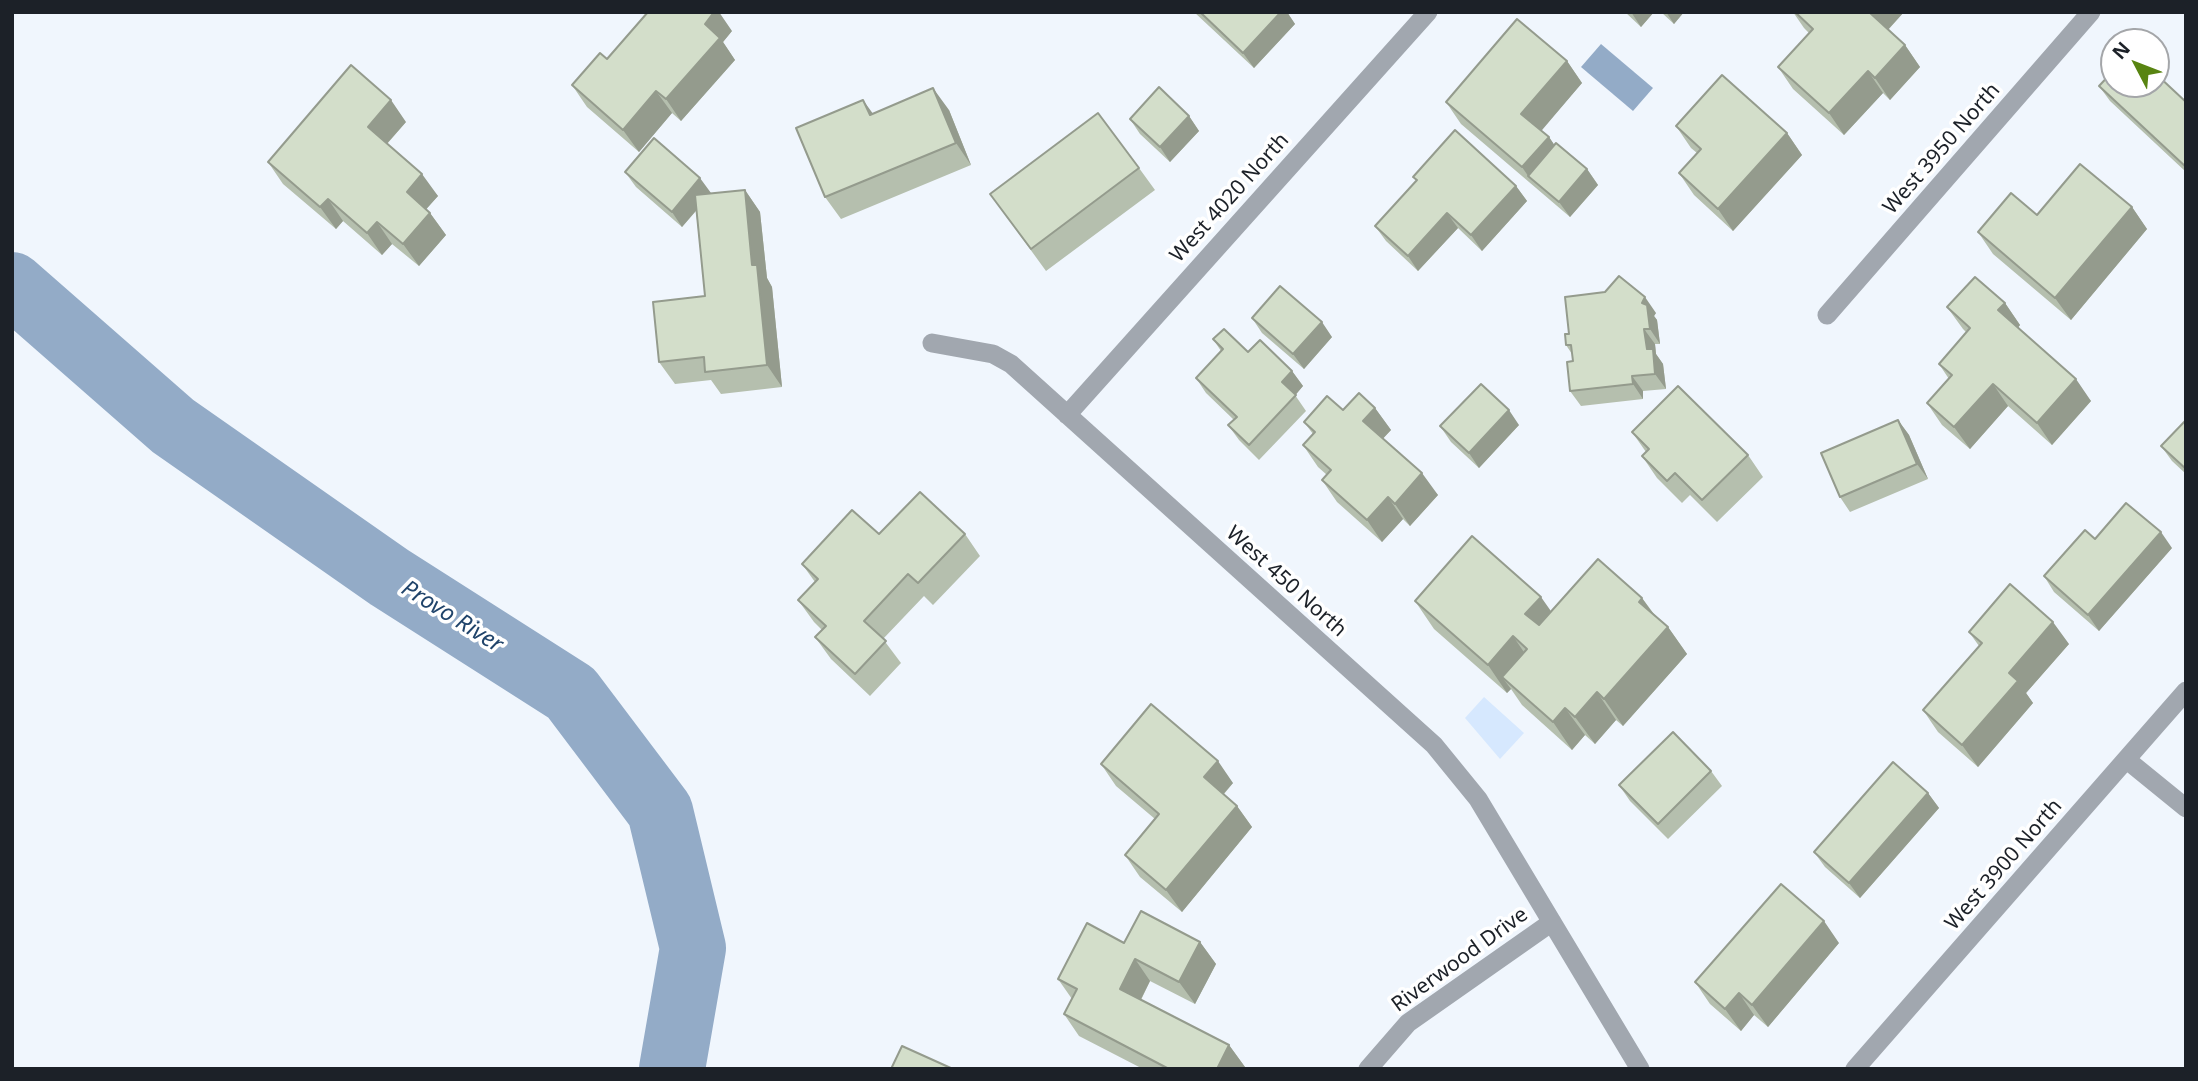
<!DOCTYPE html>
<html>
<head>
<meta charset="utf-8">
<style>
  body { margin:0 }
  #map { position:relative; width:2198px; height:1081px; overflow:hidden; background:#f0f6fd; font-family:"Noto Sans",sans-serif }
  canvas { display:block }
  .frame { position:absolute; inset:0; border:14px solid #1c2128; pointer-events:none }
  .north { position:absolute; left:2100px; top:28px; width:70px; height:70px; box-sizing:border-box; background:#fff; border:2px solid #a4a6a9; border-radius:50%; rotate:312deg; font-size:19px; font-weight:700; line-height:28px; text-align:center; color:#1c2128 }
  .north::after { content:''; display:block; margin:auto; width:24px; height:32px; background:#588411; clip-path:polygon(50% 0,100% 100%,50% 72%,0 100%) }
</style>
</head>
<body>
<div id="map">
<canvas width="2198" height="1081"></canvas>
<div class="frame"></div>
<div class="north">N</div>
</div>
<script>
const ctx = document.querySelector('canvas').getContext('2d');
ctx.lineJoin = 'round';
function fillPath(path, color) { ctx.fillStyle = color; ctx.fill(path, 'evenodd'); }
function trace(path, color, width, dash) { ctx.strokeStyle = color; ctx.lineWidth = width; ctx.lineCap = dash ? 'butt' : 'round'; ctx.setLineDash(dash || []); ctx.stroke(path); }
function write(font, color, halo, rows, align = 'center') {
  ctx.font = font + ' "Noto Sans",sans-serif'; ctx.lineWidth = 7; ctx.setLineDash([]); ctx.textBaseline = 'middle'; ctx.strokeStyle = halo; ctx.fillStyle = color; for (const [text, x, y, turn = 0] of rows) {
    ctx.save(); ctx.translate(x, y); ctx.rotate((+turn || 0) * Math.PI / 180); ctx.textAlign = isNaN(turn) ? turn : align; if (halo) ctx.strokeText(text, 0, 0); ctx.fillText(text, 0, 0); ctx.restore();
  }
}
fillPath(new Path2D(`
  M1484 697 1524 733 1500 759 1465 718Z`), '#d6e8fe');
fillPath(new Path2D(`
  M1601 44 1653 88 1633 111 1581 67Z`), '#93abc7');
trace(new Path2D(`
  M12 285 173 426 389 577 571 693 660 811 693 948 672 1069`), '#93abc7', 66);
trace(new Path2D(`
  M1827 315 2091 12
  M932 343 993 354 1011 364 1434 745 1478 799 1640 1069
  M1067 415 1428 12
  M2127 760 2186 808
  M1368 1069 1408 1023 1552 922
  M1855 1069 2186 691`), '#a1a7af', 19);
fillPath(new Path2D(`
  M1194 12H1287L1295 24 1254 68Z
  M1625 12H1654L1641 27Z
  M1661 12H1684L1674 24Z
  M1793 12H1904L1888 30 1905 45 1920 67 1890 100 1883 93 1844 135 1793 89 1778 67 1809 33 1804 28Z
  M732 31 723 42 735 60 681 121 672 113 639 152 587 107 572 85 607 59Z
  M1567 61 1582 83 1541 130 1549 137 1554 145 1587 169 1598 185 1570 217 1461 124 1446 102Z
  M2099 86 2186 102V172L2110 101Z
  M949 110 971 165 841 219 825 197 873 114Z
  M1189 116 1199 131 1170 162 1140 134 1130 119Z
  M406 122 387 144 438 196 426 209 430 213 446 235 419 266 392 244 382 255 343 221 336 229 283 184 268 162Z
  M1676 126 1787 133 1802 155 1733 231 1694 195 1679 173 1697 153 1691 148Z
  M1139 168 1155 190 1046 271 990 194Z
  M625 172 711 194 745 190 760 212 767 278 772 287 782 387 721 394 711 380 675 384 659 362 705 296 696 211 682 227 636 187Z
  M1413 177 1516 186 1527 201 1482 251 1458 228 1418 271 1386 241 1375 226 1416 181Z
  M2132 207 2147 229 2071 320 1993 254 1978 232 2037 215Z
  M2005 303 2020 325 2018 328 2091 401 2052 445 2008 406 1970 449 1942 425 1927 403 1949 379 1939 364 1966 332 1963 329 1947 307Z
  M1656 313 1654 316 1657 320 1660 344H1655L1656 354 1663 364 1666 389 1643 391V399L1581 406 1570 391 1573 361 1572 354 1566 345 1569 334Z
  M1252 318 1332 337 1304 369 1262 333Z
  M1213 339 1248 352 1292 371 1303 386 1295 395 1306 411 1259 460 1239 440 1228 425 1234 420 1206 393 1196 378 1221 351Z
  M1375 408 1391 430 1383 438 1438 495 1410 526 1403 519 1382 542 1337 502 1322 480 1327 475 1318 467 1303 445 1313 434 1304 422 1343 410Z
  M1898 420 1909 435 1928 479 1850 512 1840 497Z
  M2186 420V474L2172 461 2161 446Z
  M1519 425 1479 468 1451 442 1440 426Z
  M1632 432 1748 455 1763 477 1717 522 1690 495 1682 503 1657 478 1642 456 1646 452Z
  M879 534H965L980 556 933 605 924 596 883 639 901 663 870 696 831 659 815 637 822 630 814 622 798 600 815 582 802 564Z
  M2172 548 2099 631 2054 592 2044 576Z
  M1642 598 1654 614 1668 627 1687 654 1623 726 1616 720 1595 744 1585 735 1572 750 1522 705 1511 689 1507 693 1434 629 1415 601 1551 612Z
  M1969 632 2069 644 2026 693 2033 703 1978 767 1938 732 1923 710 1979 646Z
  M1101 764 1233 783 1224 794 1237 806 1252 827 1182 912 1140 877 1125 855 1155 819 1116 786Z
  M1711 771 1722 786 1668 839 1630 801 1619 785Z
  M1928 793 1939 808 1860 898 1825 867 1814 852Z
  M1200 942 1216 964 1195 1004 1150 981 1141 1000 1229 1045 1245 1067 1244 1069H1143L1079 1036 1064 1014 1072 999 1058 979 1124 943Z
  M1839 943 1768 1027 1754 1015 1741 1031 1710 1004 1695 982Z`), '#b5bfae');
fillPath(new Path2D(`
  M714 12H719L732 31 723 42 735 60 681 121 666 99 705 24Z
  M1281 12H1287L1295 24 1254 68 1243 53Z
  M1631 12H1654L1641 27Z
  M1666 12H1684L1674 24Z
  M1869 12H1904L1884 34Z
  M1905 45 1920 67 1890 100 1875 78Z
  M1567 61 1582 83 1537 136 1521 114Z
  M1868 71 1883 93 1844 135 1829 113Z
  M933 88 949 110 971 165 956 143Z
  M656 91 672 113 639 152 623 130Z
  M391 100 406 122 383 148 368 127Z
  M863 100 879 122 870 115Z
  M1189 116 1199 131 1170 162 1160 147Z
  M1787 133 1802 155 1733 231 1718 209Z
  M1549 137 1564 159 1528 176 1537 189 1522 167Z
  M1587 169 1598 185 1570 217 1559 202Z
  M422 174 438 196 422 214 407 192Z
  M700 178 711 193 682 227 672 212Z
  M1516 186 1527 201 1482 251 1471 235Z
  M745 190 760 212 767 278 772 287 782 387 767 365 752 265Z
  M328 199 343 221 336 229 320 207Z
  M2132 207 2147 229 2071 320 2055 298Z
  M430 213 446 235 419 266 403 244Z
  M1447 213 1458 228 1418 271 1408 256Z
  M377 222 392 244 382 255 367 233Z
  M1645 297 1656 313 1654 316 1657 320 1660 344 1650 329 1642 303Z
  M2005 303 2020 325 2014 332 1998 310Z
  M1322 322 1332 337 1304 369 1293 354Z
  M1644 329 1655 344 1656 354 1663 364 1666 389 1655 374 1647 349Z
  M1292 371 1303 386 1293 398 1282 382Z
  M1632 376 1643 391V399L1633 384Z
  M2076 379 2091 401 2052 445 2037 423Z
  M1993 384 2008 406 1970 449 1954 427Z
  M1375 408 1391 430 1379 443 1363 421Z
  M1509 410 1519 425 1479 468 1469 453Z
  M1898 420 1909 435 1928 479 1917 464Z
  M1422 473 1438 495 1410 526 1395 504Z
  M1388 497 1403 519 1382 542 1367 520Z
  M2161 532 2172 548 2099 631 2088 615Z
  M1541 597 1560 624 1545 641 1525 614Z
  M1642 598 1662 626 1639 602Z
  M2053 622 2069 644 2026 693 2033 703 1978 767 1962 745 2009 673Z
  M1668 627 1687 654 1623 726 1604 699Z
  M1513 636 1532 664 1502 677 1511 689 1507 693 1488 665Z
  M1597 692 1616 720 1595 744 1575 717Z
  M1565 708 1585 735 1572 750 1553 722Z
  M1218 761 1233 783 1219 799 1204 777Z
  M1928 793 1939 808 1860 898 1849 883Z
  M1237 806 1252 827 1182 912 1166 890Z
  M1824 921 1839 943 1768 1027 1752 1005Z
  M1200 942 1216 964 1195 1004 1179 982Z
  M1135 959 1150 981 1135 1011 1120 989Z
  M1739 993 1754 1015 1741 1031 1725 1009Z
  M1229 1045 1245 1067 1244 1069H1217Z`), '#949b8d');
const building = new Path2D(`
  M648 12H714L705 24 720 38 666 99 656 91 623 130 572 85 600 53 607 59Z
  M1200 12H1281L1243 53Z
  M1795 12H1869L1905 45 1875 78 1868 71 1829 113 1778 67 1813 29Z
  M1517 19 1567 61 1521 114 1549 137 1522 167 1446 102Z
  M351 65 391 100 368 127 422 174 407 192 430 213 403 244 377 222 367 233 328 199 320 207 268 162Z
  M2114 70V84H2156V74L2186 102V167L2099 86Z
  M1722 75 1787 133 1718 209 1679 173 1701 149 1676 126Z
  M1159 87 1189 116 1160 147 1130 119Z
  M933 88 956 143 825 197 796 128 863 100 870 115Z
  M1098 113 1139 168 1031 249 990 194Z
  M1455 130 1516 186 1471 235 1447 213 1408 256 1375 226 1417 180 1413 177Z
  M654 138 700 178 672 212 625 172Z
  M1556 143 1587 169 1559 202 1528 176Z
  M2080 164 2132 207 2055 298 1978 232 2011 193 2037 215Z
  M745 190 752 265H757L767 365 705 372 704 357 659 362 653 302 705 296 695 195Z
  M1619 276 1645 297 1642 303 1647 305 1650 329H1644L1647 349H1653L1655 374 1632 376 1633 384 1570 391 1567 362 1573 361 1571 345H1566L1565 334H1569L1565 297 1605 292Z
  M1975 277 2005 303 1998 310 2076 379 2037 423 1993 384 1954 427 1927 403 1952 375 1939 364 1970 328 1947 307Z
  M1280 286 1322 322 1293 354 1252 318Z
  M1224 329 1248 352 1260 340 1292 371 1282 382 1296 395 1249 445 1228 425 1237 417 1196 378 1223 349 1213 339Z
  M1481 384 1509 410 1469 453 1440 426Z
  M1678 386 1748 455 1702 500 1675 473 1667 481 1642 456 1649 449 1632 432Z
  M1359 393 1375 408 1363 421 1422 473 1395 504 1388 497 1367 520 1322 480 1331 470 1303 445 1315 432 1304 422 1327 396 1343 410Z
  M1898 420 1917 464 1840 497 1821 453Z
  M2186 420V469L2161 446Z
  M920 492 965 534 918 583 908 574 864 621 886 641 855 674 815 637 826 626 798 600 818 579 802 564 852 510 879 534Z
  M2126 503 2161 532 2088 615 2044 576 2085 530 2095 539Z
  M1472 536 1541 597 1525 614 1539 625 1598 559 1642 598 1639 602 1668 627 1604 699 1597 692 1575 717 1565 708 1553 722 1502 677 1527 649 1513 636 1488 665 1415 601Z
  M2010 584 2053 622 2009 673 2018 681 1962 745 1923 710 1982 643 1969 632Z
  M1151 704 1218 761 1204 777 1237 806 1166 890 1125 855 1159 814 1101 764Z
  M1673 732 1711 771 1658 824 1619 785Z
  M1893 762 1928 793 1849 883 1814 852Z
  M1781 884 1824 921 1752 1005 1739 993 1725 1009 1695 982Z
  M1141 911 1200 942 1179 982 1135 959 1120 989 1229 1045 1217 1069H1169L1064 1014 1077 989 1058 979 1087 923 1124 943Z
  M902 1046 953 1069H891Z`);
fillPath(building, '#d3deca');
trace(building, '#949b8d', 2);
write('21px', '#1c2128', '#fff', [
  ["West 3950 North",1942,149,-49],
  ["West 4020 North",1230,198,-48],
  ["West 450 North",1286,582,42],
  ["West 3900 North",2004,865,-49],
  ["Riverwood Drive",1460,960,-36]
]);
write('italic 23px', '#20446b', '#fff', [
  ["Provo River",452,617,32]
]);
</script>
</body>
</html>
